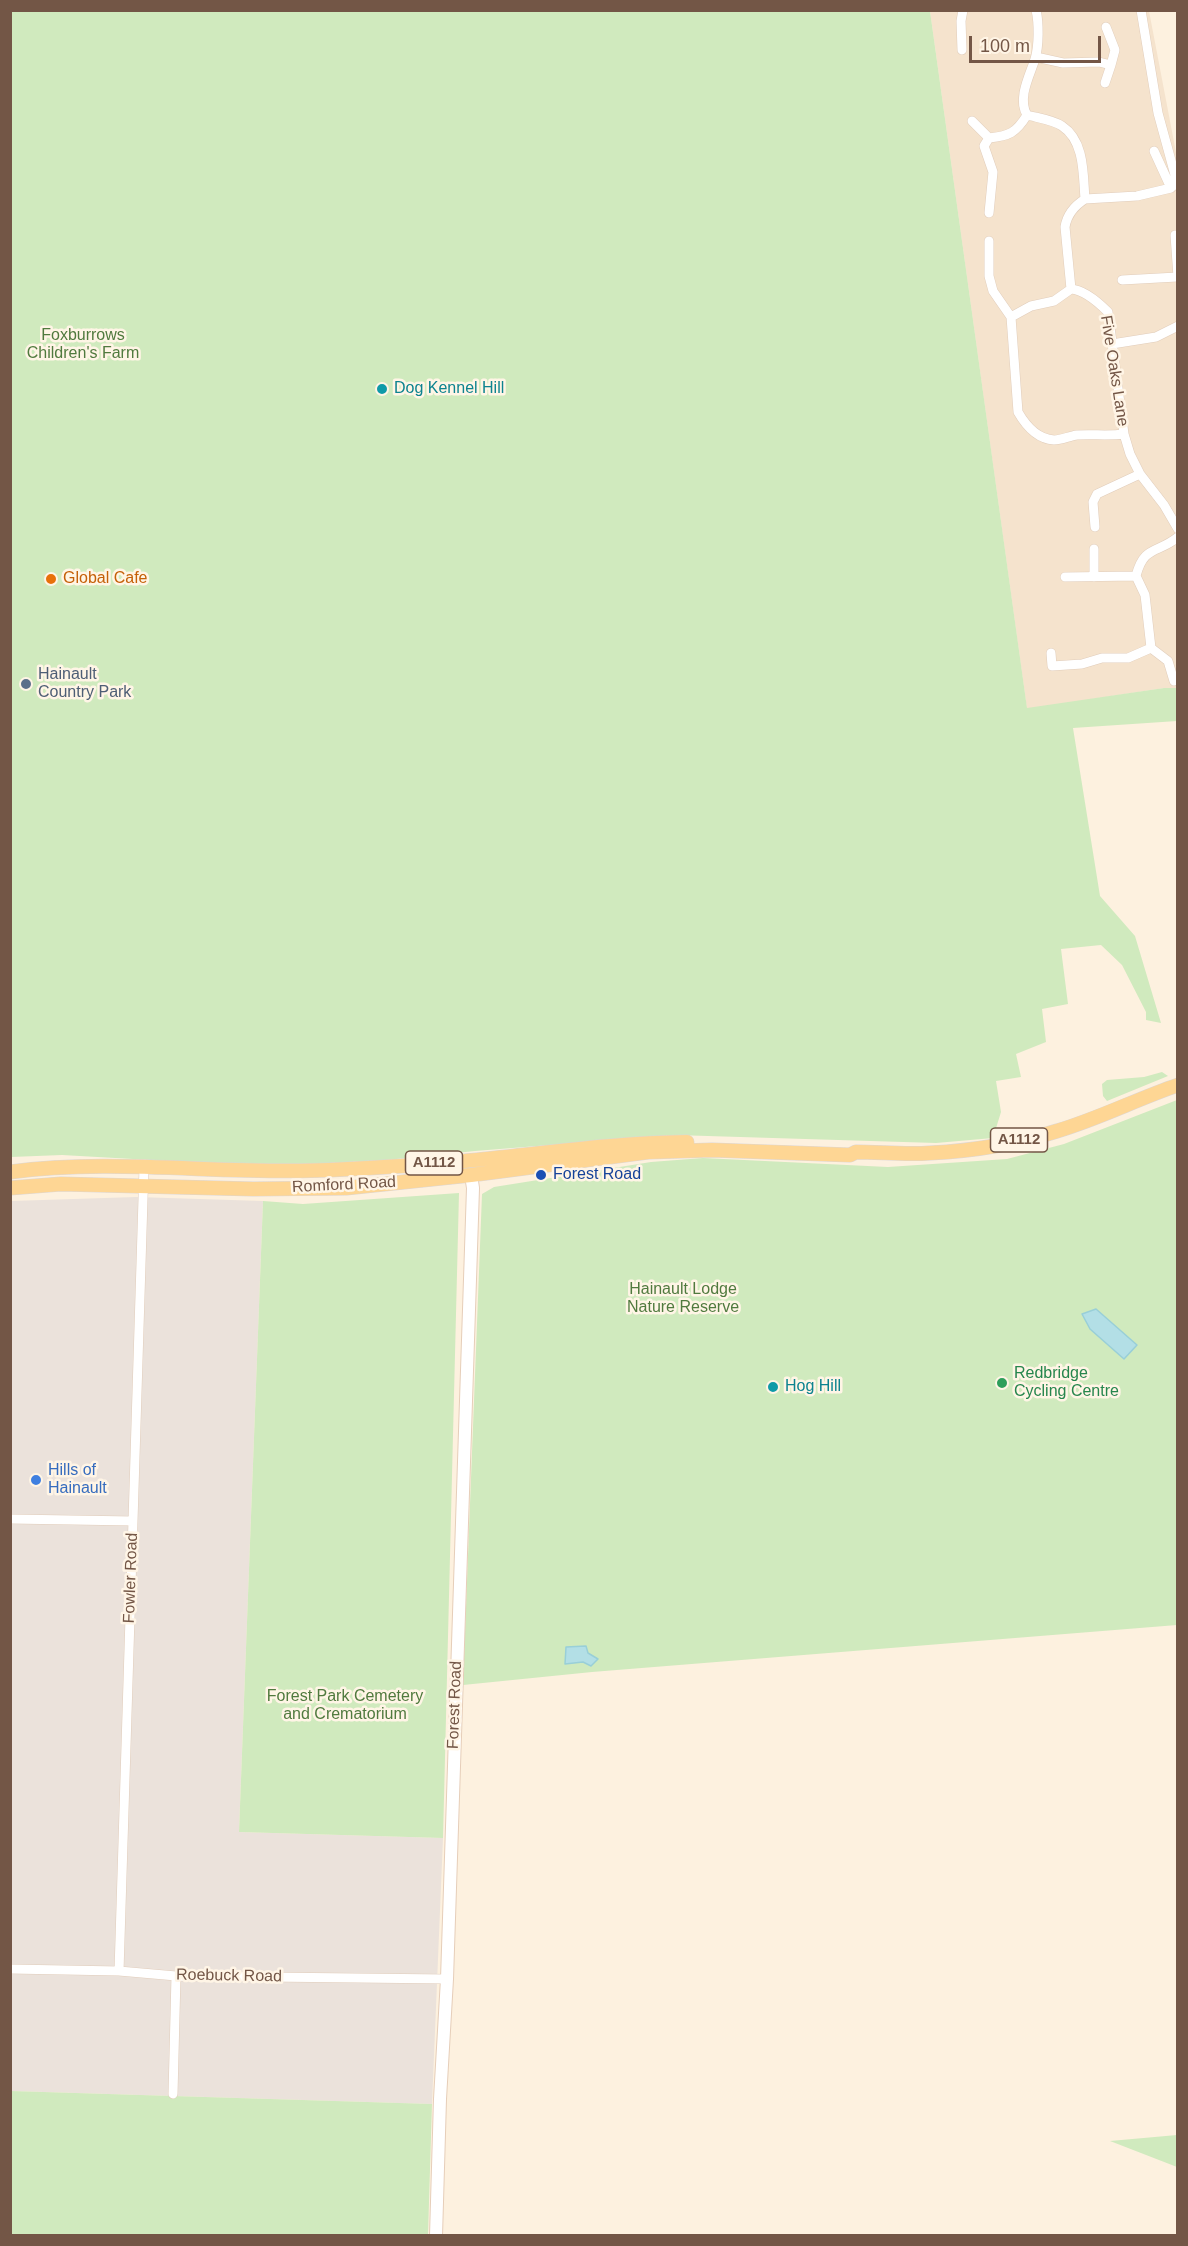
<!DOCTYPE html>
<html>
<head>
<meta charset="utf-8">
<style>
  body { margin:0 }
  #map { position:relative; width:1188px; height:2246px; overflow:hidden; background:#fdf1df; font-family:Helvetica,sans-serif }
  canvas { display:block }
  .frame { position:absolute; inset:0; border:12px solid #735646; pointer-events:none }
  .scale { position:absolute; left:969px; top:36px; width:132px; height:27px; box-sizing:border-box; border:3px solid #735646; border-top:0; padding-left:8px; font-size:18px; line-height:21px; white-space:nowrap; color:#735646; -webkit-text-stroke:4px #fff5e6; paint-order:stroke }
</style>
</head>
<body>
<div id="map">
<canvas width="1188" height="2246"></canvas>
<div class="frame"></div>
<div class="scale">100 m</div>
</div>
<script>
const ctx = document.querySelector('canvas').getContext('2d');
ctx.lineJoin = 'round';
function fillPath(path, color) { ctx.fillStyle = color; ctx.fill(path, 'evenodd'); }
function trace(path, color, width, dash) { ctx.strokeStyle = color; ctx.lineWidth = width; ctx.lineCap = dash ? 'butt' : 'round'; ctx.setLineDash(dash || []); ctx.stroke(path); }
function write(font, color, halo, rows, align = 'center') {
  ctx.font = font + ' Helvetica,sans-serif'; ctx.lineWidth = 5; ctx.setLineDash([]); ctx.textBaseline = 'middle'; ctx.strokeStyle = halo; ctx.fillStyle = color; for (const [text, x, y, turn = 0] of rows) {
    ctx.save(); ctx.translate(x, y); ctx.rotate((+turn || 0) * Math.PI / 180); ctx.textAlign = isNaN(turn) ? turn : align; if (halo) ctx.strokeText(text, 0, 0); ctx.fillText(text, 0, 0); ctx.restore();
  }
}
fillPath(new Path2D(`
  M930 11H1149L1178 163 1177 688H1164L1027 709Z`), '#f5e3cd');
fillPath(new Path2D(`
  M136 1197 263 1201 239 1832 443 1838 432 2104 11 2091V1201Z`), '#ebe2db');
fillPath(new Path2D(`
  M11 11H930L1027 708 1164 688H1177V721L1073 728 1100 896 1135 936 1161 1023 1146 1020V1012L1122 965 1101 945 1061 949 1068 1004 1042 1009 1046 1042 1016 1054 1021 1077 996 1081 1001 1112 993 1138 936 1143 675 1135 475 1151 387 1160 292 1165 204 1163 62 1155 11 1157Z
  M1162 1072 1168 1076 1107 1101 1103 1096 1102 1084 1107 1080 1144 1077Z
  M1177 1100V1625L592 1672 463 1685 482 1194 494 1187 651 1162 703 1158 888 1167 1007 1159 1064 1144Z
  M459 1193 443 1838 239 1832 263 1201 303 1204Z
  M11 2091 432 2104 428 2235 11 2236Z
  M1177 2135V2167L1110 2141Z`), '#d0eabe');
const water = new Path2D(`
  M1096 1309 1137 1345 1124 1359 1090 1329 1082 1314Z
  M586 1646 588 1653 598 1659 591 1666 583 1662 565 1664 566 1647Z`);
fillPath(water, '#b3dfe6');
trace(water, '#99cfd8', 1.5);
const street = new Path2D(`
  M1141 10 1158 113 1178 186
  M962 50 961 21 963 10
  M1036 57 1063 63 1099 62 1111 65 1115 50 1106 27
  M1105 83 1111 65
  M1027 115C1038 118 1053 120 1062 126 1085 141 1083 175 1085 199 1074 206 1067 214 1065 227L1071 289
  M1027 115C1017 98 1030 75 1035 59 1039 46 1039 23 1036 10
  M972 121 989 138
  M1085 199 1137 196 1171 188 1154 151
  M989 213 993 172 984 146 989 138C1009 136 1016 133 1027 115
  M1175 235 1178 277
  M989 241V276L993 291 1011 317 1018 412C1026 426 1037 439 1054 440 1062 440 1069 436 1077 435 1093 434 1108 436 1124 434
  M1122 280 1177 277
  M1071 289C1085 290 1099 303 1108 312L1124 434 1130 454 1140 474 1164 505 1178 529
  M1011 317 1031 306 1054 301 1071 289
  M1112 344 1156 337 1178 326
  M1095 527 1093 502 1097 494 1140 474
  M1094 549V577
  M1065 577 1136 576
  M1051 653 1052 666 1082 664 1102 658H1128L1151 648
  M1174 681 1168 661 1151 648 1145 595 1136 576C1144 545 1157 554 1178 537
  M10 1519 133 1521
  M10 1969 119 1971 176 1976 447 1979
  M119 1971 144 1167
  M173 2094 176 1976`);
const secondary = new Path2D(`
  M436 2236 440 2099 447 1979 473 1188 471 1175`);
const primary = new Path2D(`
  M10 1172C116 1158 223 1175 329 1170 374 1168 420 1165 465 1161 539 1154 613 1143 687 1142
  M10 1188 61 1184 253 1189 346 1188 471 1175 648 1152 712 1150 850 1155 856 1152C880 1152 905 1155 930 1153 972 1151 1016 1144 1057 1131 1098 1119 1137 1099 1178 1085`);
trace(street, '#e1cdbb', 10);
trace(secondary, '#e6ceb9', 14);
trace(primary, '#ddd6d3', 15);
trace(street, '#fff', 9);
trace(secondary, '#fff', 12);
trace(primary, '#fed694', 14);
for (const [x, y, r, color] of [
  [382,389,6,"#0f9aa8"],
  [51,579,6,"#e8710a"],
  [26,684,6,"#5c6f8a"],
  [541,1175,6,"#1a4fb4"],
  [1002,1383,6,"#2e9e5b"],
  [773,1387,6,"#0f9aa8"],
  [36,1480,6,"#3f7fe0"]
]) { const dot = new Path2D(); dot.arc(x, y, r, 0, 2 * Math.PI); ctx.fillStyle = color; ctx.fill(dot); trace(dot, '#fff5e6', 2); }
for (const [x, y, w] of [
  [1019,1140,57],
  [434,1163,57]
]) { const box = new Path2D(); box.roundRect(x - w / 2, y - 12, w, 24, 4.5); ctx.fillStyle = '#fff5e6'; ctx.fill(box); trace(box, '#735646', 1.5); }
write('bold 15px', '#735646', null, [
  ["A1112",1019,1140],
  ["A1112",434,1163]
]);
write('16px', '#507a3e', '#fff5e6', [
  ["Foxburrows",83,336],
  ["Children's Farm",83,354],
  ["Hainault Lodge",683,1290],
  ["Nature Reserve",683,1308],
  ["Forest Park Cemetery",345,1697],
  ["and Crematorium",345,1715]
]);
write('16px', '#735646', '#fff5e6', [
  ["Five Oaks Lane",1114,371,81],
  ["Romford Road",344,1185,-3],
  ["Fowler Road",131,1578,-88],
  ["Forest Road",455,1705,-88],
  ["Roebuck Road",229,1976,1]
]);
write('16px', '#0d838f', '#fff5e6', [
  ["Dog Kennel Hill",394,389],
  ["Hog Hill",785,1387]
], 'left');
write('16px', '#c56008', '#fff5e6', [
  ["Global Cafe",63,579]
], 'left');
write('16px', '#4e5e75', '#fff5e6', [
  ["Hainault",38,675],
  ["Country Park",38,693]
], 'left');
write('16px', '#164399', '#fff5e6', [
  ["Forest Road",553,1175]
], 'left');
write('16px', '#27864d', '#fff5e6', [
  ["Redbridge",1014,1374],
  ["Cycling Centre",1014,1392]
], 'left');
write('16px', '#366cbe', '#fff5e6', [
  ["Hills of",48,1471],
  ["Hainault",48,1489]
], 'left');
</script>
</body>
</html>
